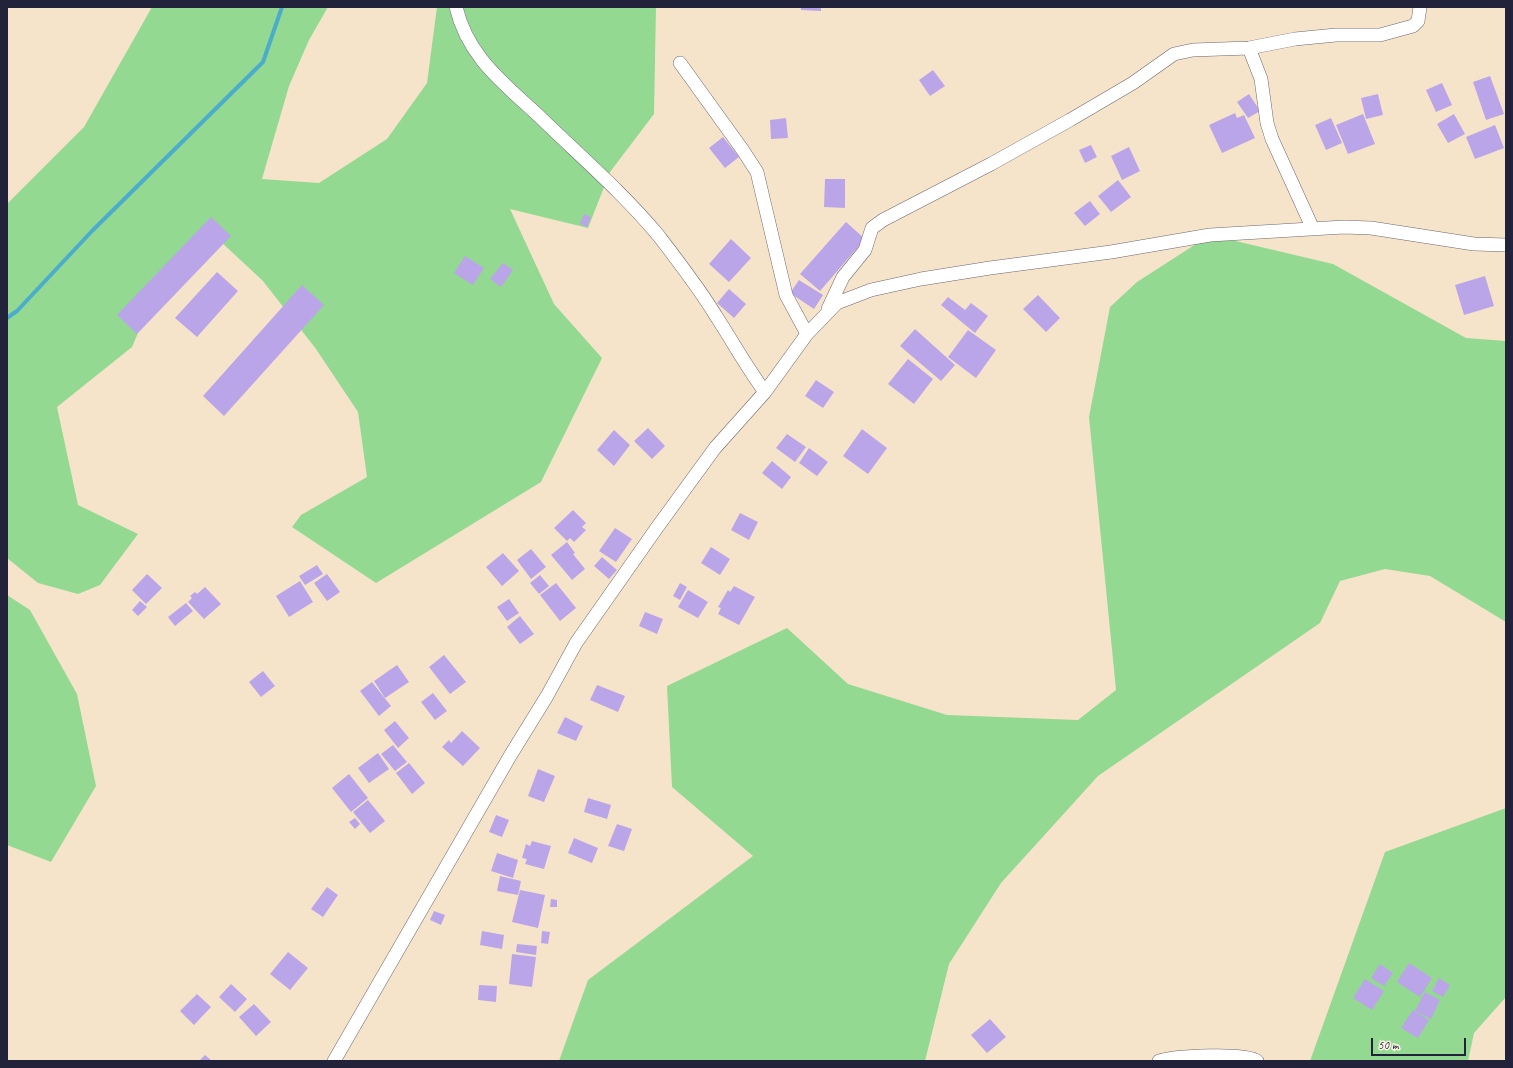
<!DOCTYPE html>
<html>
<head>
<meta charset="utf-8">
<style>
  body { margin:0 }
  #map { position:relative; width:1513px; height:1068px; overflow:hidden; background:#f6e4ca; font-family:Caveat,sans-serif }
  canvas { display:block }
  .frame { position:absolute; inset:0; border:8px solid #22223b; pointer-events:none }
  .scale { position:absolute; left:1371px; top:1038px; width:95px; height:18px; box-sizing:border-box; border:2px solid #22223b; border-top:0; padding-left:5px; font-size:12px; line-height:14px; white-space:nowrap; color:#22223b; -webkit-text-stroke:3px #fcf5e5; paint-order:stroke }
</style>
</head>
<body>
<div id="map">
<canvas width="1513" height="1068"></canvas>
<div class="frame"></div>
<div class="scale">50 m</div>
</div>
<script>
const ctx = document.querySelector('canvas').getContext('2d');
ctx.lineJoin = 'round';
function fillPath(path, color) { ctx.fillStyle = color; ctx.fill(path, 'evenodd'); }
function trace(path, color, width, dash) { ctx.strokeStyle = color; ctx.lineWidth = width; ctx.lineCap = dash ? 'butt' : 'round'; ctx.setLineDash(dash || []); ctx.stroke(path); }
fillPath(new Path2D(`
  M152 7H328L309 40 289 86 262 179 319 183 387 139 427 83 437 7H656L654 114 610 172 588 228 510 209 554 304 602 358 541 482 376 583 292 527 301 515 367 477 358 412 316 349 263 281 205 227 164 271 132 347 57 407 78 505 138 534 100 585 78 594 38 583 7 558V204L84 127Z
  M1210 235 1333 264 1466 338 1506 341V622L1430 576 1385 569 1340 581 1320 623 1098 776 1001 883 949 964 925 1061H559L588 980 753 856 672 787 667 686 787 628 848 684 947 715 1078 720 1116 690 1089 417 1110 307 1137 282Z
  M7 595 30 610 77 694 96 786 51 862 7 845Z
  M1506 808V997L1474 1033 1468 1061H1310L1385 852Z`), '#93d992');
trace(new Path2D(`
  M7 318 17 311 92 231 263 62 282 7`), '#4caccb', 4);
fillPath(new Path2D(`
  M801 7H821V11L801 10Z
  M933 70 945 86 930 96 919 80Z
  M1490 76 1504 114 1486 120 1473 82Z
  M1442 83 1452 105 1436 112 1426 90Z
  M1249 94 1260 111 1248 118 1237 102Z
  M1378 94 1383 115 1366 119 1361 98Z
  M1235 113 1237 118 1244 115 1255 138 1222 153 1209 125Z
  M1363 114 1375 144 1348 154 1336 125Z
  M1454 114 1465 134 1448 143 1437 124Z
  M786 118 788 138 771 139 770 120Z
  M1331 118 1342 143 1326 150 1315 125Z
  M1495 125 1504 148 1475 159 1466 137Z
  M723 137 739 157 725 168 709 148Z
  M1091 145 1097 157 1085 163 1079 150Z
  M1129 147 1140 171 1122 180 1111 156Z
  M825 179H845V208L824 207Z
  M1118 180 1131 197 1111 212 1098 196Z
  M1090 201 1100 214 1085 226 1074 213Z
  M584 214 591 217 587 227 580 224Z
  M211 217 231 236 137 334 117 315Z
  M846 222 865 239 820 291 800 274Z
  M731 239 751 258 729 282 709 264Z
  M465 256 484 268 473 285 454 273Z
  M503 263 513 270 501 287 490 279Z
  M217 272 238 291 197 337 175 318Z
  M1485 276 1494 306 1464 315 1455 285Z
  M799 280 823 295 814 309 790 293Z
  M302 285 324 305 224 416 203 396Z
  M729 289 746 304 734 318 717 303Z
  M1038 295 1060 318 1046 332 1023 309Z
  M948 297 965 310 971 303 988 316 975 333 941 305Z
  M915 329 955 365 941 381 900 346Z
  M968 330 996 350 976 378 948 357Z
  M908 359 933 379 914 404 888 384Z
  M816 380 834 392 823 408 805 396Z
  M648 428 665 446 652 459 634 441Z
  M862 429 887 448 868 474 843 456Z
  M614 430 630 445 614 466 597 450Z
  M787 434 806 447 795 462 776 448Z
  M809 448 828 462 817 476 799 463Z
  M772 461 791 477 782 489 762 473Z
  M573 510 586 523 582 527 586 530 574 542 570 538 567 541 554 528Z
  M740 513 758 522 749 540 731 530Z
  M615 528 632 539 616 562 599 551Z
  M567 542 575 553 573 554 585 569 572 580 551 555Z
  M711 547 730 559 720 575 701 563Z
  M531 549 546 567 531 579 517 560Z
  M503 553 519 571 502 586 486 567Z
  M602 557 617 570 609 579 594 566Z
  M317 565 323 574 305 585 299 576Z
  M147 574 162 588 146 604 132 590Z
  M327 574 340 592 327 601 314 583Z
  M540 575 549 586 539 594 530 583Z
  M300 581 313 602 289 617 276 596Z
  M556 583 576 608 560 621 540 595Z
  M680 583 687 587 680 600 673 596Z
  M734 586 755 597 739 625 718 614 721 608 718 607 728 590 730 592Z
  M205 587 221 604 204 619 188 602 192 598 190 596 195 592 197 594Z
  M688 590 708 602 698 618 678 607Z
  M509 599 519 613 507 621 497 607Z
  M140 601 147 607 138 616 132 610Z
  M186 603 193 611 175 626 168 617Z
  M645 612 663 619 657 634 639 626Z
  M520 616 534 634 520 644 507 627Z
  M444 655 466 682 450 694 429 667Z
  M397 665 409 682 385 698 374 681Z
  M263 671 275 686 261 697 249 682Z
  M372 682 391 706 379 716 360 691Z
  M597 685 625 696 618 712 590 700Z
  M433 693 447 711 435 720 421 702Z
  M565 717 583 726 576 741 557 733Z
  M395 721 409 738 398 748 384 730Z
  M462 731 480 748 463 766 442 747 449 740 451 743Z
  M393 745 407 762 395 771 381 754Z
  M378 753 389 769 369 783 358 768Z
  M409 763 425 783 412 794 396 773Z
  M538 769 555 776 544 802 528 796Z
  M349 774 368 798 351 812 332 788Z
  M588 798 611 805 607 819 584 812Z
  M368 800 385 821 370 833 353 812Z
  M496 815 509 820 502 837 489 832Z
  M355 818 360 824 355 829 349 822Z
  M617 824 632 829 624 851 608 846Z
  M574 838 598 848 592 863 568 853Z
  M532 841 551 846 544 869 525 864 527 859 522 858 526 844 530 846Z
  M497 853 518 860 513 878 491 871Z
  M500 876 521 881 518 895 497 891Z
  M327 887 338 895 323 917 311 909Z
  M520 890 545 895 538 928 512 922Z
  M551 899 557 900V907H550Z
  M434 911 445 915 441 925 430 920Z
  M482 931 504 935 502 949 480 945Z
  M542 931 550 932 548 944 541 943Z
  M517 944 537 946 536 955 516 952Z
  M288 952 308 968 290 990 270 974Z
  M512 954 536 957 532 987 509 984Z
  M1409 963 1432 978 1420 997 1397 982Z
  M1380 964 1393 973 1384 986 1371 978Z
  M1439 978 1450 985 1443 997 1432 991Z
  M1365 979 1384 991 1372 1010 1353 998Z
  M231 984 247 999 235 1012 219 997Z
  M479 985 497 986 496 1002 478 1000Z
  M1425 992 1440 1000 1431 1019 1415 1011Z
  M197 994 211 1007 194 1025 180 1011Z
  M254 1004 271 1022 256 1036 239 1017Z
  M1413 1010 1429 1020 1418 1038 1401 1028Z
  M990 1019 1006 1037 987 1053 971 1035Z
  M205 1055 212 1061H199Z`), '#bba5e9');
const minor = new Path2D(`
  M456 7C468 58 505 84 541 118 580 156 623 193 658 235 678 261 699 288 716 316 733 342 747 368 765 392
  M1249 48 1261 79 1267 123 1272 139 1313 229
  M680 63 742 149 757 172 786 295 807 334
  M828 309 843 277 865 250 872 228 883 220 991 164 1070 120 1133 83 1174 54 1193 50 1249 48 1295 39 1336 35H1380L1413 26 1418 21 1420 7
  M334 1061 510 756 547 696 576 643 656 529 715 448 765 392 807 334 837 303 871 290 921 279 990 268 1111 252 1210 235 1344 227 1371 228 1474 244 1506 245
  M1159 1061C1175 1056 1245 1052 1257 1061`);
trace(minor, '#6c666d', 14);
trace(minor, '#fff', 13);
</script>
</body>
</html>
